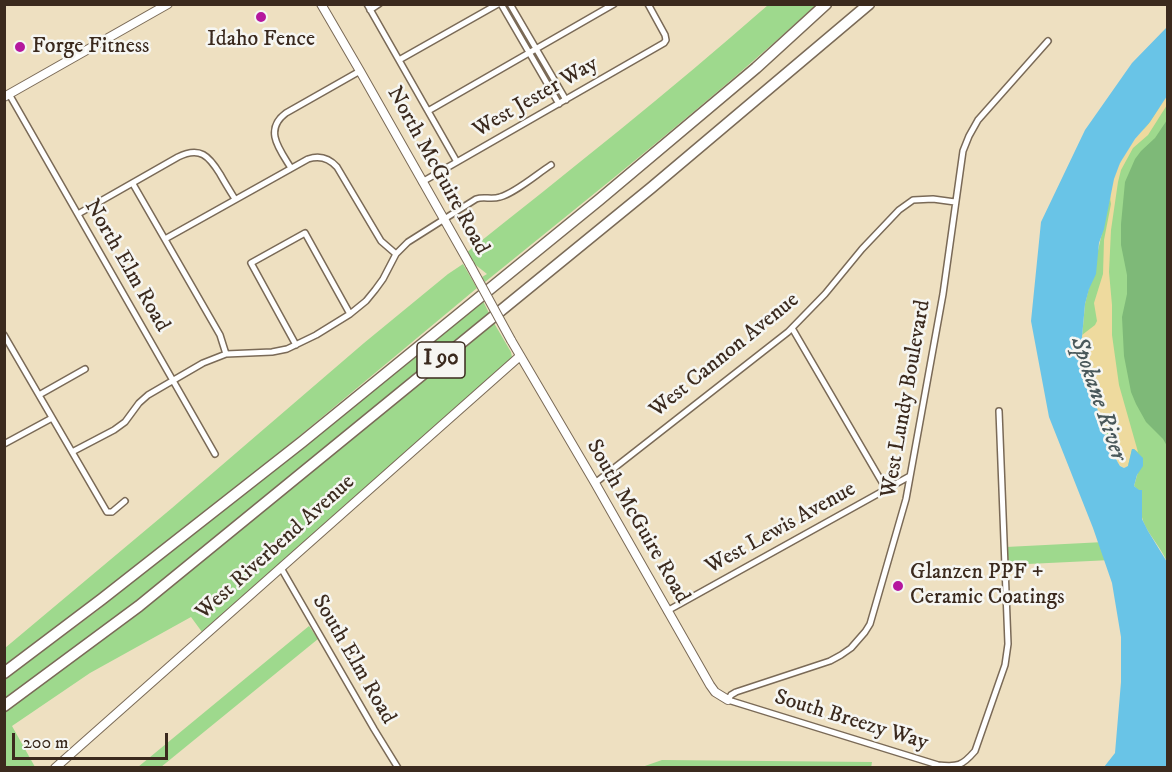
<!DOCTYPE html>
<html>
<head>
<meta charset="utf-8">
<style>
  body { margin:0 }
  #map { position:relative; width:1172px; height:772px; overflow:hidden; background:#eee0c1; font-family:"IM FELL DW Pica",serif }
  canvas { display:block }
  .frame { position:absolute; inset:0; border:6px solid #3b2a1e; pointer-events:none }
  .scale { position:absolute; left:12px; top:733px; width:156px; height:27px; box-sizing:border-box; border:3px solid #3b2a1e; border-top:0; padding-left:8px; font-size:18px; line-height:21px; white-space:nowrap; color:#3b2a1e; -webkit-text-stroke:4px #f6f6f2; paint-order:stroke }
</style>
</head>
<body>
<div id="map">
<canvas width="1172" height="772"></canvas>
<div class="frame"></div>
<div class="scale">200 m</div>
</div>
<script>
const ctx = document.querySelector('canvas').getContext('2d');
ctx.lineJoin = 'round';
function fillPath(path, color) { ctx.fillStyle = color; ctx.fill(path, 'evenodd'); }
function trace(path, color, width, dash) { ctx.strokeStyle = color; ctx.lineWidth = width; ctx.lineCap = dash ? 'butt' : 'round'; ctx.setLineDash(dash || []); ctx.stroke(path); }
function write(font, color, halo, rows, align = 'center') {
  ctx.font = font + ' "IM FELL DW Pica",serif'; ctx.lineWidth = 5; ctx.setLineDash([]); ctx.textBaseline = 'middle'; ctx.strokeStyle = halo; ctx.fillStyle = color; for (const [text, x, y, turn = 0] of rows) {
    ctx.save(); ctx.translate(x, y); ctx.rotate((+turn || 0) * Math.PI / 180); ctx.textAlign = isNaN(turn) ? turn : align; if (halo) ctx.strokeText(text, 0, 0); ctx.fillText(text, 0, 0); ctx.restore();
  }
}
fillPath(new Path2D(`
  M768 5H816C710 102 597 191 485 282L482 277 487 274 472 262 466 253C568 172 670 91 768 5Z
  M1167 96V562C1161 547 1149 536 1143 521 1139 508 1146 497 1134 486L1138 472 1117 461 1106 436 1090 390 1081 348 1085 304 1097 255 1114 179 1120 163Z
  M463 264 477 288 279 453 118 581 5 667V648L172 508 364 343 448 274Z
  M482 299 489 313 441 354 108 624 5 701 4 680 97 611Z
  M494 323 511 352 512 357 511 360 202 632 191 617 90 673 12 726 35 767H5L4 713 133 618Z
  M1104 542 1111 560 1007 565 1006 547Z
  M309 626 318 639 161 767H138Z
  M662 760 872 762 871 768 642 767Z`), '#9ed98d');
fillPath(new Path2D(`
  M1167 120V446L1163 439 1146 422 1136 404 1131 392 1124 356 1122 317 1127 294V275L1121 245V224L1125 182 1135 159 1141 151 1155 138Z`), '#7eb978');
fillPath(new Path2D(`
  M1167 96V105L1148 135 1133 148 1121 170 1118 182 1111 230 1109 272 1112 305V335L1119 385 1138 452 1134 449H1132L1128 466 1124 468C1112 462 1118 450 1113 440 1111 434 1105 431 1102 425 1099 418 1097 410 1095 403 1086 379 1080 360 1082 335L1095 325 1097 321 1094 303 1103 274 1104 240 1111 204C1107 184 1123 154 1136 138 1140 132 1147 127 1151 120 1157 112 1161 103 1167 96Z`), '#eeda9e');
fillPath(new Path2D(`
  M1167 27V96L1150 122 1135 139 1120 163 1114 179 1104 229 1099 243 1096 274 1089 289 1085 304 1081 348 1082 361 1106 436 1117 461 1120 466 1124 468 1128 466 1132 449H1134L1143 458V466L1137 475 1134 486 1139 490H1142V519L1148 531 1167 562V768L1104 767 1115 753 1121 682V637L1112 583 1093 528 1049 417 1031 321 1041 222 1085 130 1132 63Z`), '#69c4e7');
const street = new Path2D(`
  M367 4 457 162
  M501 4 559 104
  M510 4 566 100
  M370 10 379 4
  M399 60 498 4
  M9 94 215 454
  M428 111 614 4
  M291 168C280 150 263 130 286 113L360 71
  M422 182 664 43 666 40 665 35 648 4
  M133 184 220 335 226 354
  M78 214 178 157C200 146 209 156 220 174 225 183 230 191 235 199
  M165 239 308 159C320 155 329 158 337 167L381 241 396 254
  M792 328 886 489
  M4 335 107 512H112L125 501
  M296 345 251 263 305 233 350 314
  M39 395 85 369
  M999 411 1008 644 1005 665 975 751C962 766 958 767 938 765L728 700 731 695 736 692 830 661 841 655 851 648 865 632 870 624 906 499 943 294 963 151 969 136 978 120 1048 41
  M4 444 52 418
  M72 452 114 430 125 422 139 403 148 395 203 363 226 354 272 352 287 349 316 335 350 314 366 301 375 290 383 279 396 254 408 242 476 199C484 196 491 200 500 197 515 193 537 174 551 165
  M595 483 788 332 825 294 862 249 899 210 913 200 933 199 955 202
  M281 568 374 729 398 768
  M667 611 910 476`);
const secondary = new Path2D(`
  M321 4 360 71 470 265
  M511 340 595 483 710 685 715 692 728 700
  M55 768 520 356`);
const primary = new Path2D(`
  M4 97 168 4`);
const highway = new Path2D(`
  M4 673 102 599 302 442 599 200 756 68 826 4
  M4 706 139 606 651 188 869 4`);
trace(street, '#7a6a57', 8);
trace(secondary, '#7a6a57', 10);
trace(primary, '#7a6a57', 10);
trace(highway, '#7a6a57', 13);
trace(street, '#fff', 5);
trace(secondary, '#fff', 8);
trace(primary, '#fff', 8);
trace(highway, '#fff', 10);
const secondaryBridge = new Path2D(`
  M470 265 511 340`);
trace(secondaryBridge, '#7a6a57', 10, []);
trace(secondaryBridge, '#fff', 8);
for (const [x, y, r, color] of [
  [261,17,6,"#b5179e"],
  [20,47,6,"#b5179e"],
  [898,586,6,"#b5179e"]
]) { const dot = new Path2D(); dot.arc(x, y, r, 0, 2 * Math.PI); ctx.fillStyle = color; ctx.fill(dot); trace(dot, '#f6f6f2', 2); }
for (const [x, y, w] of [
  [441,360,48]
]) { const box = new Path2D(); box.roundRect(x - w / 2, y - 18, w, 36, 4.5); ctx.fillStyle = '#f6f6f2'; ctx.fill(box); trace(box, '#3b2a1e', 1.5); }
write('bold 21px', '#3b2a1e', null, [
  ["I 90",441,360]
]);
write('22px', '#3b2a1e', '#f6f6f2', [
  ["Idaho Fence",261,40,"center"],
  ["Forge Fitness",32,47],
  ["Glanzen PPF +",910,573],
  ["Ceramic Coatings",910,598]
], 'left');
write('22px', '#3b2a1e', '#f6f6f2', [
  ["West Jester Way",536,98,-30],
  ["North McGuire Road",437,171,61],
  ["North Elm Road",126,266,60],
  ["West Cannon Avenue",725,356,-39],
  ["West Lundy Boulevard",907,399,-80],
  ["South McGuire Road",637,522,60],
  ["West Lewis Avenue",781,529,-29],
  ["West Riverbend Avenue",276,548,-42],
  ["South Elm Road",353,660,60],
  ["South Breezy Way",851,721,17]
]);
write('italic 24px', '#49585a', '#f6f6f2', [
  ["Spokane River",1097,399,71]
]);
</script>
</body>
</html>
